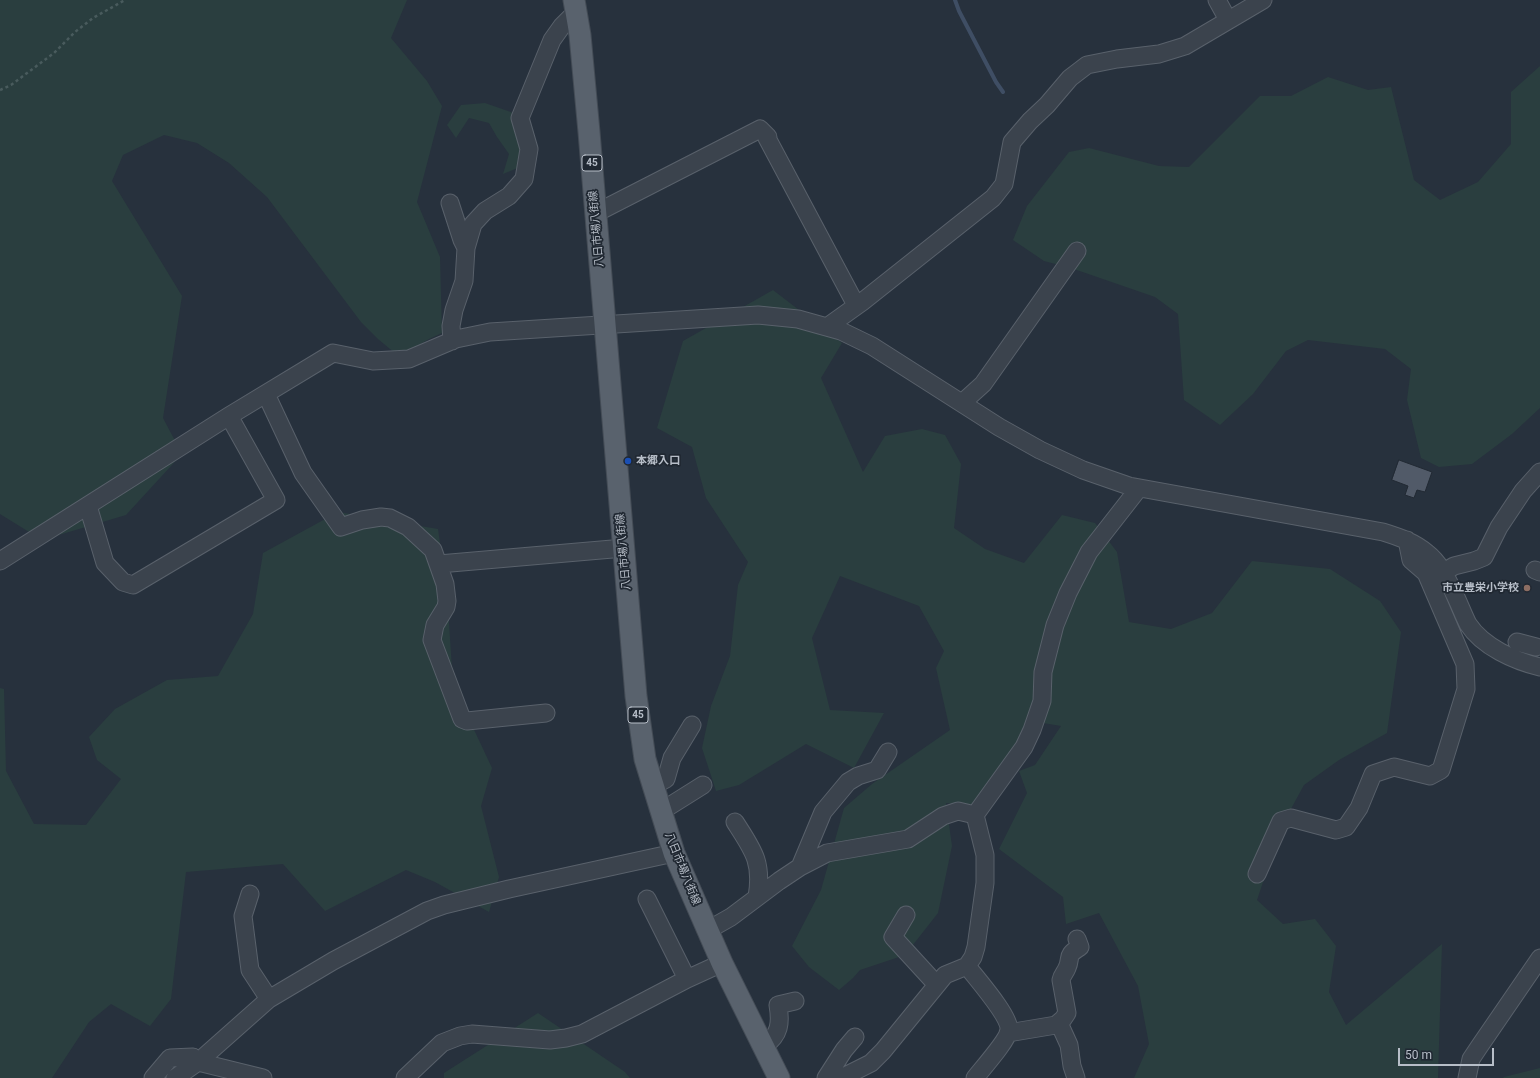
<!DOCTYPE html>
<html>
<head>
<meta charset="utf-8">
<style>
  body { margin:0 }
  #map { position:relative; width:1540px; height:1078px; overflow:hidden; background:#27313d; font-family:Roboto,sans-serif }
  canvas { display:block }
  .scale { position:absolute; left:1398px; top:1048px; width:96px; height:18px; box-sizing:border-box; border:2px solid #b7bec8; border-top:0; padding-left:5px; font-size:12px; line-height:14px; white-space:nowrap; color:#b7bec8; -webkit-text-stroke:3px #202832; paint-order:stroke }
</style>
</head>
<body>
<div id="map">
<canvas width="1540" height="1078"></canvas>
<div class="scale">50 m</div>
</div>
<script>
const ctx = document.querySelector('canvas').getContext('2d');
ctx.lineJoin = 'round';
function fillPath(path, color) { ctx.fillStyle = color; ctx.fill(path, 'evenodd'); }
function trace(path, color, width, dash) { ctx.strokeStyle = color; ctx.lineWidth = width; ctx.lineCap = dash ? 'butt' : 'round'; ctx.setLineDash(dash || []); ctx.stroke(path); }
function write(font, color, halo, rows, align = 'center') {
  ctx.font = font + ' Roboto,"Noto Sans JP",sans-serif'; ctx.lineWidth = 3.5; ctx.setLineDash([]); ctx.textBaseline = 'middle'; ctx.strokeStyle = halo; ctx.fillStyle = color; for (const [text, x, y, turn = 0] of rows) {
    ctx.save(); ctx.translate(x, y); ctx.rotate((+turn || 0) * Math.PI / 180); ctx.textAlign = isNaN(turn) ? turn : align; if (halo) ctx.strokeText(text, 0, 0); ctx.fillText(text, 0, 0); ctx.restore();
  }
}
fillPath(new Path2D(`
  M0 0H407L391 38 427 81 442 106 417 202 440 257 442 333 429 339 412 349 396 354 378 339 361 322 267 197 229 163 197 143 164 135 123 155 112 181 182 296 163 418 182 454 126 515 42 540 0 514Z
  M1540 66V408L1512 434 1472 464 1439 467 1421 458 1407 400 1411 369 1385 349 1308 340 1286 351 1253 394 1220 425 1184 400 1178 314 1155 297 1071 268 1044 261 1013 240 1027 206 1069 152 1089 148 1159 166 1189 167 1260 96H1291L1328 77 1368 90 1391 87 1414 180 1440 200 1478 182 1511 144V92Z
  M485 103 528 118 520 167 503 174 509 154 497 137 489 123 469 118 456 138 447 125 461 105Z
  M773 290 842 343 821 378 863 472 885 436 922 429 945 435 961 464 954 528 985 549 1024 563 1062 515 1095 523 1117 552 1129 622 1171 629 1212 613 1252 561 1330 569 1380 601 1401 632 1387 733 1339 760 1304 785 1292 807 1279 835 1257 900 1283 924 1315 919 1336 946 1329 992 1346 1025 1442 944 1438 1078H1134L1149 1044 1138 986 1099 913 1066 924 1063 897 999 849 1027 793 1019 771 1035 765 1061 726 1043 723 1015 748 973 806 946 803 952 846 938 913 905 955 860 970 853 978 839 990 809 967 792 946 821 890 844 808 872 784 950 730 936 668 944 651 919 606 840 576 812 638 830 710 884 713 854 768 806 744 739 785 716 791 702 748 711 706 730 656 738 585 748 562 706 498 692 447 657 428 683 341Z
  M338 512 438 529 447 592 453 685 492 768 481 806 499 877 489 912 435 882 406 870 325 911 283 864 186 872 171 999 150 1026 111 1004 89 1022 52 1078H0V688L4 689 6 771 34 824 86 825 121 779 97 760 89 737 115 709 167 680 218 676 253 614 263 553Z
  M538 1013 625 1072 630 1078H444V1073Z
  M1540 1068V1078H1503L1504 1077Z`), '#2a3e3f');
trace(new Path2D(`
  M955 0 959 11 996 82 1003 92`), '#3f4e64', 4);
const building = new Path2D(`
  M1399 460 1432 472 1425 492 1417 490 1414 498 1405 495 1408 486 1392 480Z`);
fillPath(building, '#515a68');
trace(building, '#222a34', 1);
const minor = new Path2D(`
  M1217 0 1228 20
  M450 203 462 240 466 248
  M596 213 760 129 768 137 767 138 856 305
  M827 327 862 302 993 198 1004 184 1012 142 1030 121 1047 105 1070 78 1087 65 1117 59 1159 54 1185 46 1263 0
  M452 341 451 326 454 310 464 281 466 248 473 224 485 211 509 196 524 179 529 149 520 118 552 40 562 26 576 12
  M266 394 303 473 341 527 362 520 381 517 390 518 408 527 433 550 445 584 447 601 446 607 435 625 432 640 462 719 467 721 546 713
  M962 403 983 384 1077 251
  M88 506 105 563 123 582 133 585 276 500 229 416
  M0 561 229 416 333 353 373 361 409 359 456 339 490 332 758 315 798 319 841 331 872 346 999 427 1040 450 1083 470 1129 486 1383 532C1399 537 1414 542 1427 553 1440 563 1447 579 1454 593 1459 603 1463 614 1468 624 1483 647 1515 661 1540 667
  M439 564 624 548
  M1535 570 1540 572
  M1444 572 1454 566 1474 561 1484 557 1499 527 1523 491 1540 472
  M1517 642 1536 647
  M653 786 666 779 672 758 692 725
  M660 812 703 785
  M735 822C753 850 763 862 757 897
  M800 867 823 812 848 782 858 776 877 770 888 752
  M1257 874 1281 821 1291 818 1336 830 1346 827 1359 808 1373 774 1394 767 1430 776 1441 770 1466 689 1465 664 1426 573 1411 560 1407 540
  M250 894 243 916 250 970 269 999
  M647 899 687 979
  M906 915 893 937 937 985
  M708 930 731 917 779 881 800 867 827 853 908 839 943 816 958 811 975 815
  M967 966C976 978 1010 1016 1009 1030 1008 1040 982 1069 975 1078
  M1059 1023 1069 1045 1072 1066 1076 1078
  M1008 1033 1056 1025 1063 1019 1067 1013 1061 980C1062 975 1065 973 1067 968 1072 957 1065 956 1080 947L1077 939
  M764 1046C780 1035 781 1023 778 1005L795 1001
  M153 1078 170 1058 193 1057 198 1062 263 1078
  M175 1078 198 1062 269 999 333 961 427 911 444 905 509 889 674 853
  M405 1078 442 1043 460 1036 472 1034 550 1040 566 1038 582 1034 687 979 722 963
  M826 1078 844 1050 855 1037
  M841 1078 871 1063 883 1051 945 975 967 966 973 957 976 947 985 883V855L975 815 1024 747 1032 730 1042 701 1043 672 1055 625 1068 593 1089 552 1139 488
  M1467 1078 1471 1059 1479 1047 1540 958`);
const major = new Path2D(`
  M574 0 580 35 589 132 636 696 645 759 674 853 722 963 779 1078`);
trace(minor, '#59616b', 19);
trace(major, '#444c56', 23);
trace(new Path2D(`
  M0 90 11 85 54 53 75 32 93 18 125 0`), '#495b5d', 2.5, [3, 3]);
trace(minor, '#3b434d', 17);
trace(major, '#59626d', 21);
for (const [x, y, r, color] of [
  [628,461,4,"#1a4fb4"],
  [1527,588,4,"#8d6e63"]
]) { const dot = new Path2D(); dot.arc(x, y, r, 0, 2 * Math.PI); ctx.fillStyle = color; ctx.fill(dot); trace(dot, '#202832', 1.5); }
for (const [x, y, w] of [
  [592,163,20],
  [638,715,20]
]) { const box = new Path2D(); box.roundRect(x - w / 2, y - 8, w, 16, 3); ctx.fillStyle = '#202832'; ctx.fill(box); trace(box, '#b7bec8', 1); }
write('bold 10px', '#b7bec8', null, [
  ["45",592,163],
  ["45",638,715]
]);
write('11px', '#b7bec8', '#202832', [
  ["八日市場八街線",597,229,-95],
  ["八日市場八街線",624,552,-95],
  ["八日市場八街線",682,869,68]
]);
write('bold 11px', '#b7bec8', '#202832', [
  ["本郷入口",636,461],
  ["市立豊栄小学校",1519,588,"right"]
], 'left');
</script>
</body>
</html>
